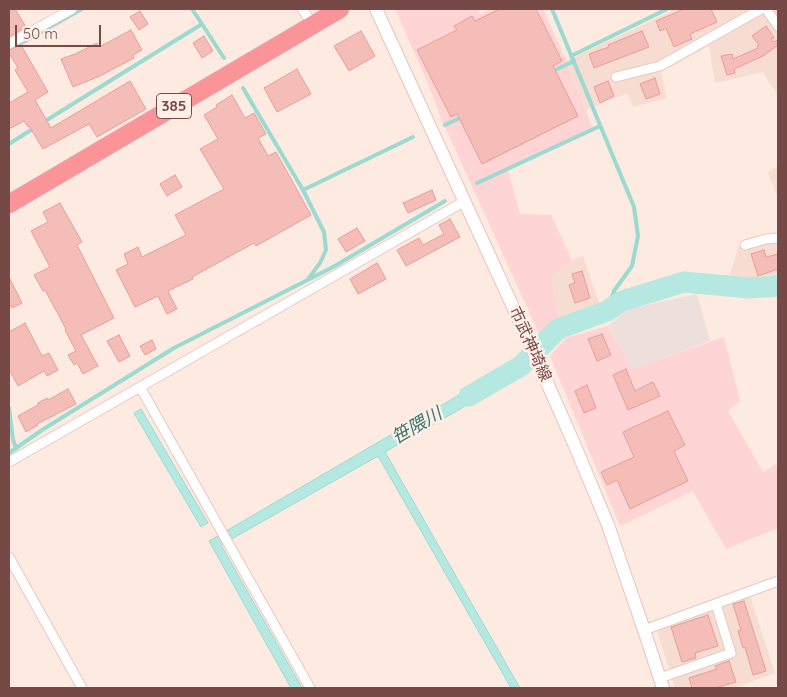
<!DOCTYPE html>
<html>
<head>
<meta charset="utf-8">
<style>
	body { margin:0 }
	#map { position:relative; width:787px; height:697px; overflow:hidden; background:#fdeae1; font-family:Quicksand,sans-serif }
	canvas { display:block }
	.frame { position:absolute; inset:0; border:10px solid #764947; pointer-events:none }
	.scale { position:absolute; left:15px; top:25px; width:86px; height:22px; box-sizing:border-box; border:2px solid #764947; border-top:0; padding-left:6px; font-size:15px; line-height:18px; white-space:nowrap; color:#764947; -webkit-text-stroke:4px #ffefe8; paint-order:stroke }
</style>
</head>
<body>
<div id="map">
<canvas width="787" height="697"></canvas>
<div class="frame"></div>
<div class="scale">50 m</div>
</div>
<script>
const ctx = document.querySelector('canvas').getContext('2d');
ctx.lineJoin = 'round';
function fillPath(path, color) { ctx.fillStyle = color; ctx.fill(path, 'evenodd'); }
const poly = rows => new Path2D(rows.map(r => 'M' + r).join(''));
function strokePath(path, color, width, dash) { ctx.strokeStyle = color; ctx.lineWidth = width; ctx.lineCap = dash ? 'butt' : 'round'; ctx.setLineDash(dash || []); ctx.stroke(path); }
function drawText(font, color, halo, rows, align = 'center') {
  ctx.font = font + ' Quicksand,"Noto Sans JP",sans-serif'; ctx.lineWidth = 5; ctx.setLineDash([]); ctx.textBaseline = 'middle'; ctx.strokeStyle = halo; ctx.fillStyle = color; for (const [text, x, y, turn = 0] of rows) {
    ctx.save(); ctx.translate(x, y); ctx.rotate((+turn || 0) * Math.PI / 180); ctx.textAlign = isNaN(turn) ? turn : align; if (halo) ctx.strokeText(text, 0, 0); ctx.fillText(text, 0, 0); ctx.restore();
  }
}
const residential = poly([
	[676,9,778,9,778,96,763,72,715,83,709,46,661,72,667,98,633,107,627,93,586,110,566,61],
	[778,166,778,199,768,172],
	[778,234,778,293,723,296,740,243],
	[583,256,601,309,560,323,551,279,572,260],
	[747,587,775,673,734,688,675,688,654,621]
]);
const commercial = poly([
	[395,9,477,9,480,14,490,9,543,9,566,61,594,131,508,170,520,214,551,215,572,260,551,279,560,323,540,336,441,118,427,81],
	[608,326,633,369,724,337,740,401,728,411,763,472,776,464,778,468,778,528,726,549,693,491,620,526,550,356,566,338]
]);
const industrial = poly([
	[697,294,710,341,633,369,608,326,628,309]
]);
const water = poly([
	[490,377,497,388,385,452,520,688,511,688,378,456,221,545,302,688,291,688,209,541,490,377],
	[141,409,208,523,201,527,134,413,141,409]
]);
const stream = poly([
	[552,9,634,207,638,236,632,266,614,291,607,311],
	[202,24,224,58],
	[9,50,82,9],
	[571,56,667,9],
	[551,72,574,61],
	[243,88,303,190,324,232,326,250,320,263,308,279],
	[42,123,202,24,192,9],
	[445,125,462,117],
	[9,144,34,128],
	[477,183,600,126],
	[303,190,413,137],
	[9,408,13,440,16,448],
	[9,453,42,430,174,348,333,267,445,201]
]);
const river = poly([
	[469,396,521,366,558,329,607,311,622,301,684,282,749,288,778,286]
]);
const building = poly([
	[15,9,26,27,9,37,9,13,15,9],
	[500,9,536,9,562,61,553,66,578,116,482,164,457,114,451,117,417,50,457,30,454,26,472,16,475,21,500,9],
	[684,9,711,9,717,22,690,34,692,39,674,47,666,28,660,31,656,21,684,9],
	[140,11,148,24,139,30,130,17,140,11],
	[766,26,774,38,771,39,773,42,778,40,778,45,763,56,734,69,735,73,727,75,721,56,732,54,733,59,758,48,757,46,759,45,752,36,766,26],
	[131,30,142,50,133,55,134,58,100,76,73,87,61,59,75,54,97,43,99,47,131,30],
	[361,31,375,56,349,71,334,46,361,31],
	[642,31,649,47,594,68,589,54,609,47,608,45,642,31],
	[204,36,213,51,202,58,193,43,204,36],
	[21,45,48,92,35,100,51,128,130,81,146,109,97,137,89,124,43,149,29,126,28,127,24,121,9,129,9,103,28,92,15,70,18,68,9,53,9,50,21,45],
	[297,69,311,94,277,112,264,88,297,69],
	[655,78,660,94,646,99,640,84,655,78],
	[608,81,614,96,600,103,594,87,608,81],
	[232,95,245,118,254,113,266,134,258,138,268,156,276,152,311,215,256,246,254,243,192,277,193,279,168,291,177,309,167,314,158,296,135,307,116,270,128,264,124,254,138,247,142,257,186,235,175,215,224,189,200,149,218,139,204,115,217,107,216,105,232,95],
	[175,175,182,187,167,196,160,184,175,175],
	[432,190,436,200,408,213,403,203,432,190],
	[60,203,82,242,77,245,114,318,81,335,98,366,83,374,77,363,74,365,68,355,76,351,65,330,66,329,45,290,43,291,34,275,50,267,31,231,48,222,43,212,60,203],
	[450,219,460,237,406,266,397,250,419,238,423,245,444,234,439,225,450,219],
	[357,228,365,241,346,252,338,239,357,228],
	[764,250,766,257,778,254,778,269,758,276,751,254,764,250],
	[377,263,386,279,358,294,350,279,377,263],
	[582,271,590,298,575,303,569,285,575,283,572,274,582,271],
	[9,277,22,303,12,308,9,303,9,277],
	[25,323,42,356,49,353,58,370,47,376,44,371,18,386,9,369,9,332,25,323],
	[602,334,611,355,597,361,588,339,602,334],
	[119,335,130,356,119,362,107,341,119,335],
	[152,340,156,349,145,355,140,346,152,340],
	[626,369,635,391,653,382,660,396,628,410,613,375,626,369],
	[587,385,596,408,584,413,575,391,587,385],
	[68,389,76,404,37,424,38,425,26,432,18,416,38,405,38,403,47,398,48,400,68,389],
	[668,411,685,445,674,451,688,481,630,509,617,480,607,485,601,472,634,457,623,432,668,411],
	[744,601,766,671,753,675,745,647,743,648,738,631,741,630,733,604,744,601],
	[708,615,718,646,695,653,696,658,682,662,671,627,708,615],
	[729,661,736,682,715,688,692,688,689,678,717,669,715,666,729,661]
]);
const street = poly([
	[302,9,313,24],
	[766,9,778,26],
	[9,44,72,9],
	[616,77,660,66,761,9],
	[745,245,766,239,778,238],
	[140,387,310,688],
	[9,462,465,201],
	[9,557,82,688],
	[644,630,778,581],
	[660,678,731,653,716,604]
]);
const secondary = poly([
	[376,9,531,346,575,446,608,525,644,630,663,688]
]);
const highway = poly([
	[9,204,340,9]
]);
const shields = [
	[174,106,35]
];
const shieldNames = [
	["385",174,106]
];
const streetNames = [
	["市武神埼線",530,344,66]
];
const waterNames = [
	["笹隈川",417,426,-30]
];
fillPath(residential, '#f7dcd2');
fillPath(commercial, '#fed4d4');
fillPath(industrial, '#ecdfdc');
fillPath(water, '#b5e8e0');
strokePath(water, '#9adad1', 1);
strokePath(stream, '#9adad1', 4);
strokePath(river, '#b5e8e0', 21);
fillPath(building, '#f4bdb7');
strokePath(building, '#e89d97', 1);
strokePath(street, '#e7c8c1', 11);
strokePath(secondary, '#e9c3bc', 14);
strokePath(highway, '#d6c8c8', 19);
strokePath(street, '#fff', 9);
strokePath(secondary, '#fff', 12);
strokePath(highway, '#fb9498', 18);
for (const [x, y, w] of shields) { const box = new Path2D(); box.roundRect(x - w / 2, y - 12.5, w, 25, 4); ctx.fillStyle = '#ffefe8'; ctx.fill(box); strokePath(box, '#764947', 1); }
drawText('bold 15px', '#764947', null, shieldNames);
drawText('16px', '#764947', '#ffefe8', streetNames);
drawText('italic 18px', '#37756d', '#ffefe8', waterNames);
</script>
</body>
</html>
